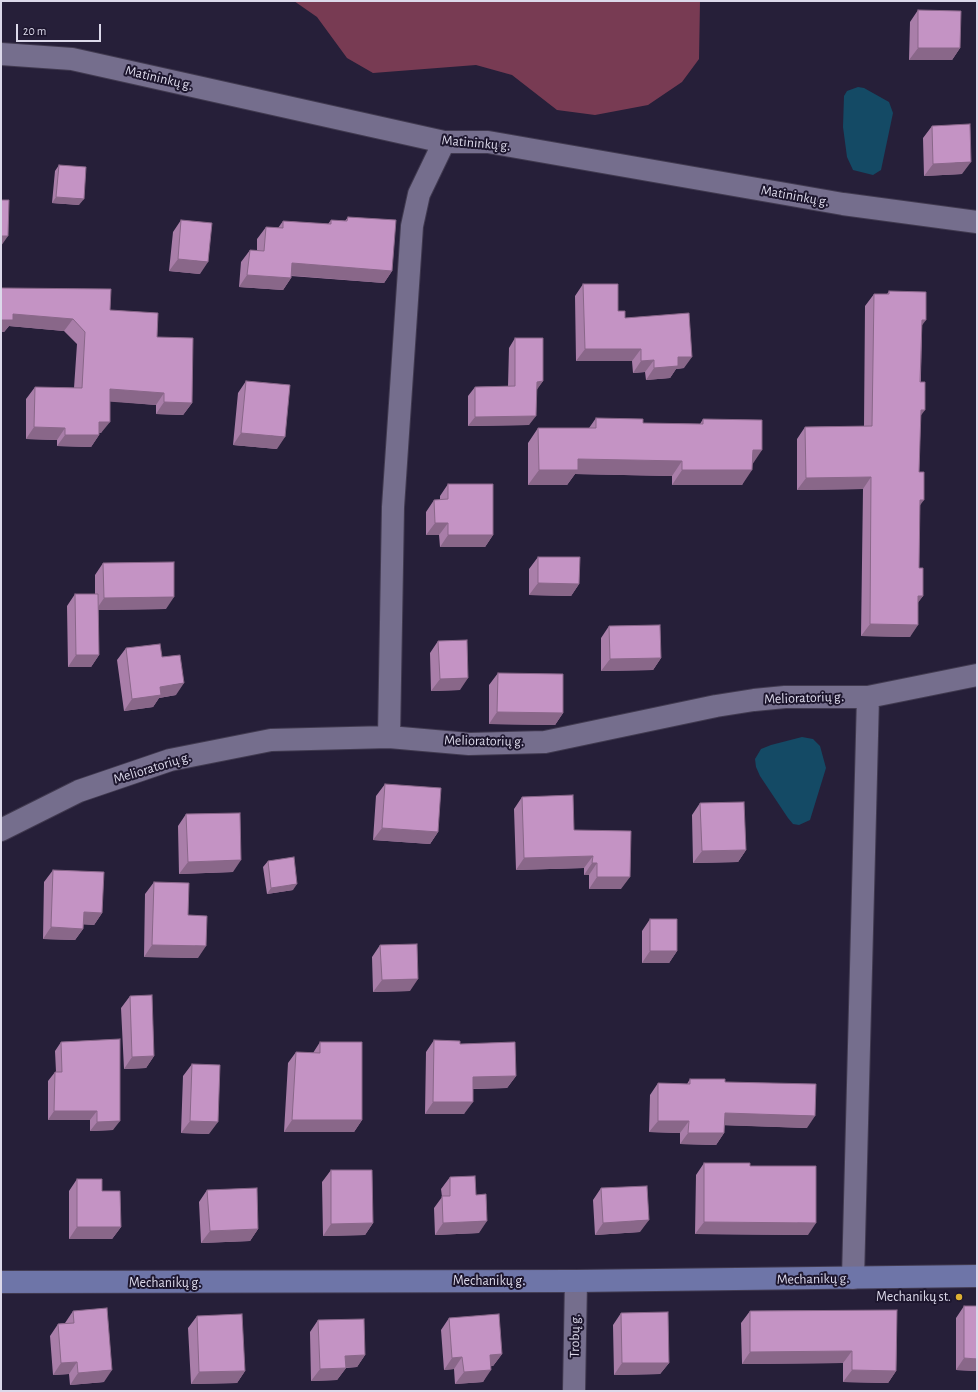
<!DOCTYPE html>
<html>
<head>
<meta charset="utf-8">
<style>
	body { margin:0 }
	#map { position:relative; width:978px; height:1392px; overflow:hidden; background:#261f39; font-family:"Alegreya Sans",sans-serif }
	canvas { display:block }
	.frame { position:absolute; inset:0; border:2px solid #dcd9ea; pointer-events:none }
	.scale { position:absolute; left:16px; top:24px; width:85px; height:18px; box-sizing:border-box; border:2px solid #dcd9ea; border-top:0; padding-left:5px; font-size:12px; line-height:14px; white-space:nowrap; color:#dcd9ea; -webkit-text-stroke:3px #1d162e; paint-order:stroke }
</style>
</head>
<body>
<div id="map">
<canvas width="978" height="1392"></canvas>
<div class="frame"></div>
<div class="scale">20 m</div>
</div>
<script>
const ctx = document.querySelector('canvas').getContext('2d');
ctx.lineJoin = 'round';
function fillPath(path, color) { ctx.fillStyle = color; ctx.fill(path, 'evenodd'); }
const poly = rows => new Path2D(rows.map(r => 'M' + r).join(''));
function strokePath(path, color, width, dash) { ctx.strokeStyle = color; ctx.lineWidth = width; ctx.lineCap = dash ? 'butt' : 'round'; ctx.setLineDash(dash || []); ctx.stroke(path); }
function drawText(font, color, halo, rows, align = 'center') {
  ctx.font = font + ' "Alegreya Sans",sans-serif'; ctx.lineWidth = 4; ctx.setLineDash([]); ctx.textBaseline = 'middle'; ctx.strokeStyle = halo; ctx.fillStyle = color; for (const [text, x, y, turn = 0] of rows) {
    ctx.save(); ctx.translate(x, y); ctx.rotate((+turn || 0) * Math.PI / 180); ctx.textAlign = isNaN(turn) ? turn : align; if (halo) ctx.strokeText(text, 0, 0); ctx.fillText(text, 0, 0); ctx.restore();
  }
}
const forest = poly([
	[294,1,700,1,699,59,682,82,648,105,595,115,557,110,512,75,476,65,373,73,347,58,317,17]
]);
const water = poly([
	[858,87,864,88,889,102,893,113,881,170,873,175,853,170,847,157,843,127,844,96,847,91],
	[802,737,813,739,820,746,826,768,810,820,799,825,793,824,788,818,760,776,756,767,755,759,761,749,771,745]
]);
const minor = poly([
	[1,54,72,59,444,142,488,142,843,204,977,222],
	[389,737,393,507,412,226,419,194,444,142],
	[1,830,79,791,170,760,271,740,389,737,469,744,545,742,716,706,754,700,785,697,868,697,977,675],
	[853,1278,868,697],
	[574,1391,576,1281]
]);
const secondary = poly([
	[1,1282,576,1281,977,1276]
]);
const wall = poly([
	[918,10,960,48,952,60,909,60,910,22],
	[932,126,962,174,924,176,923,138],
	[59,165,79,205,52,203,55,171],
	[348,217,392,271,384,283,291,276,291,278,283,290,239,287,241,262,250,250,257,251,257,239,266,227,278,228,283,221,328,224,331,220,345,221],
	[181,220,200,274,169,271,173,232],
	[583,284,618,311,625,318,684,368,676,369,670,378,646,380,645,372,633,373,632,361,576,361,575,296],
	[1,288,110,310,157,337,192,403,183,415,156,414,156,405,110,401,101,433,99,433,99,435,91,447,57,446,57,440,26,439,26,399,35,387,74,388,77,344,64,331,9,326,4,332],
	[889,291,922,326,919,472,919,568,923,596,918,602,910,637,861,636,863,489,797,490,797,439,805,427,864,426,865,306,874,294,887,294],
	[515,338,543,381,536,390,529,425,468,426,468,396,475,387,508,386,509,348],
	[246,381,277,449,233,445,238,393],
	[596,418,643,423,700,424,703,419,752,463,742,485,672,485,672,476,575,474,567,485,528,485,528,443,538,428,589,428],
	[448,484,493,535,485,547,440,547,439,535,426,535,426,512,434,500,440,500,440,496],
	[538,557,579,584,571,596,529,595,529,569],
	[103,563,166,609,98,610,99,655,91,667,68,667,67,606,75,594,95,594,95,575],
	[609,626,661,658,653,670,601,671,601,638],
	[438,641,460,690,431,691,430,653],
	[126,648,162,657,176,695,159,698,153,707,124,711,117,660],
	[498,673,563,713,555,725,489,724,489,685],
	[385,784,438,832,430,844,373,840,376,796],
	[522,797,574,830,621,889,589,889,589,875,584,875,584,868,516,870,514,809],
	[700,803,746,850,738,862,693,863,692,815],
	[186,814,233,872,179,874,178,826],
	[268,861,293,890,267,894,263,867],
	[53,870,102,913,94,925,83,924,83,929,75,940,43,939,44,882],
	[154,882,188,915,198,958,144,957,145,894],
	[650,919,677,951,669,963,642,963,642,931],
	[380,945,410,991,373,992,372,957],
	[130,996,154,1056,146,1068,124,1069,121,1008],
	[434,1040,460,1044,516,1076,507,1088,473,1089,464,1114,425,1114,426,1052],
	[61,1042,113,1130,90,1131,90,1120,48,1120,48,1081,55,1072,56,1072,55,1051],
	[320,1042,362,1120,354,1132,284,1132,288,1063,296,1052,313,1053],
	[192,1064,209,1134,181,1133,183,1076],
	[690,1079,725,1082,807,1128,724,1125,724,1133,716,1145,680,1144,680,1133,649,1132,650,1095,658,1083,687,1084],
	[704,1163,750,1166,808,1235,695,1234,696,1175],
	[331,1170,373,1223,365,1235,323,1236,322,1182],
	[450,1177,476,1195,479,1233,435,1235,434,1208,442,1197,441,1189],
	[77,1179,102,1191,121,1227,112,1239,69,1239,69,1191],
	[601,1188,640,1232,595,1235,593,1200],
	[207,1190,258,1229,250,1241,201,1243,199,1202],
	[964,1306,977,1371,956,1370,956,1318],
	[897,1310,896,1371,888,1383,843,1382,843,1363,742,1364,741,1323,750,1311],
	[73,1311,104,1382,70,1385,69,1374,53,1375,50,1336,58,1324,65,1323],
	[621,1313,669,1363,660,1374,614,1375,613,1325],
	[197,1316,245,1371,237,1383,191,1384,188,1328],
	[449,1318,502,1354,493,1366,491,1366,483,1382,455,1384,454,1369,444,1370,441,1330],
	[318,1320,365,1355,357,1367,346,1368,337,1380,311,1381,310,1332]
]);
const shadedWall = poly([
	[918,48,960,48,952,60,909,60],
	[971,162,962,174,924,176,933,164],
	[56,197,84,199,79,205,52,203],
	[1,236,8,236,1,246],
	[178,259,208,262,200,274,169,271],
	[292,263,392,271,384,283,284,275],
	[247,275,291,278,283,290,239,287],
	[13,314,73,319,64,331,9,326,4,332,1,332,1,320],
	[922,320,926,320,917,332],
	[585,349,641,349,632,361,576,361],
	[678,357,692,357,684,368,676,369,670,378,646,380,654,368],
	[654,360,645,372,633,373,641,361],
	[543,381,536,391,537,382],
	[110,389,164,393,156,405,101,401],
	[164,402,192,403,183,415,156,414],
	[921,410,925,410,916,422],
	[536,416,529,425,468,426,475,417],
	[99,422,110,422,101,433,91,433],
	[34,427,65,428,57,440,26,439],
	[241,433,285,437,277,449,233,445],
	[65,435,99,435,91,447,57,446],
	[753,450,762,450,752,465],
	[578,459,682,461,672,476,575,474,567,485,528,485,539,470],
	[682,470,752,470,742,485,672,485],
	[871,477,863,489,797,490,806,478],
	[920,500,924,500,915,512],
	[435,523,448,523,439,535,426,535],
	[448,535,493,535,485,547,440,547],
	[538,583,579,584,571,596,529,595],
	[918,596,923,596,914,608],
	[174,597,166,609,96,610,104,598],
	[870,624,918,625,910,637,861,636],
	[76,655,99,655,91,667,68,667],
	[661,658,653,670,601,671,610,659],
	[468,678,460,690,431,691,440,679],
	[184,683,176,695,159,698,153,707,124,711,132,699,160,687],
	[497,712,563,713,555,725,489,724],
	[382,828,438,832,430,844,373,840],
	[746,850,738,862,693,863,702,851],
	[593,856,584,868,516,870,524,858],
	[241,860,233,872,179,874,188,862],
	[592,863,597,863,589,875,584,875],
	[597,877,630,877,621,889,589,889],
	[297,884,293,890,267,894,271,888],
	[84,912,102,913,94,925,75,924],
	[51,927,83,929,75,940,43,939],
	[152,945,206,946,198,958,144,957],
	[650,951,677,951,669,963,642,963],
	[418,979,410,991,373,992,382,980],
	[154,1056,146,1068,124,1069,132,1057],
	[516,1076,507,1088,464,1089,473,1077],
	[433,1102,473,1102,464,1114,425,1114],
	[54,1111,97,1111,90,1120,48,1120],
	[725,1113,815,1116,807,1128,716,1125],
	[292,1120,362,1120,354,1132,284,1132],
	[120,1121,113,1130,90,1131,97,1122],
	[190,1121,218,1122,209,1134,181,1133],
	[658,1121,689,1121,680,1133,649,1132],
	[688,1133,724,1133,716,1145,680,1144],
	[649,1220,640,1232,595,1235,603,1223],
	[487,1221,479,1233,435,1235,443,1223],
	[704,1222,816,1223,808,1235,695,1234],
	[373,1223,365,1235,323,1236,331,1224],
	[77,1227,121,1227,112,1239,69,1239],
	[258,1229,250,1241,201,1243,210,1231],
	[852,1351,843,1363,742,1364,750,1352],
	[502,1354,493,1366,482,1367,490,1355],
	[365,1355,357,1367,337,1368,345,1356],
	[462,1357,454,1369,444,1370,452,1358],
	[964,1358,977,1359,977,1371,956,1370],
	[77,1362,69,1374,53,1375,61,1363],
	[622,1363,669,1363,660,1374,614,1375],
	[346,1368,337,1380,311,1381,320,1369],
	[112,1370,104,1382,70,1385,78,1373],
	[491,1370,483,1382,455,1384,464,1372],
	[852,1370,896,1371,888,1383,843,1382],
	[245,1371,237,1383,191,1384,199,1372]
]);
const building = poly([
	[918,10,961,11,960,48,918,48,918,10],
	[970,124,971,162,933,164,932,126,970,124],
	[59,165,86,167,84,199,56,197,59,165],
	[1,200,9,200,8,236,1,236,1,200],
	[348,217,396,220,392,271,292,263,291,278,247,275,250,250,264,251,266,227,283,228,283,221,331,224,331,220,347,221,348,217],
	[181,220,212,223,208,262,178,259,181,220],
	[583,284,618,284,618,311,625,311,625,318,689,313,692,357,678,357,678,366,654,368,654,360,641,361,641,349,585,349,583,284],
	[1,288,111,289,110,310,158,313,157,337,193,338,192,403,164,402,164,393,110,389,110,422,99,422,99,435,65,435,65,428,34,427,35,387,82,388,85,332,73,319,13,314,13,320,1,320,1,288],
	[889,291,926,292,926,320,922,320,920,382,925,382,925,410,921,410,919,472,924,472,924,500,920,500,919,568,923,568,923,596,918,596,918,625,870,624,871,477,806,478,805,427,872,426,874,294,889,294,889,291],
	[515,338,543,338,543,381,537,382,536,416,475,417,475,387,515,386,515,338],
	[246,381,290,385,285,437,241,433,246,381],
	[596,418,643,419,643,423,703,424,703,419,762,420,762,450,753,450,752,470,682,470,682,461,578,459,578,470,539,470,538,428,596,428,596,418],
	[448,484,493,484,493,535,448,535,448,523,435,523,434,500,448,499,448,484],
	[538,557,580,557,579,584,538,583,538,557],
	[174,562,174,597,104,598,103,563,174,562],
	[75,594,98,594,99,655,76,655,75,594],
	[660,625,661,658,610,659,609,626,660,625],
	[467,640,468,678,440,679,438,641,467,640],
	[160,644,162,657,180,655,184,683,160,687,161,695,132,699,126,648,160,644],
	[498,673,563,674,563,713,497,712,498,673],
	[385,784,441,788,438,832,382,828,385,784],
	[573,795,574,830,631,831,630,877,597,877,597,863,592,863,593,856,524,858,522,797,573,795],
	[744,802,746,850,702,851,700,803,744,802],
	[240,813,241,860,188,862,186,814,240,813],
	[294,857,297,884,271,888,268,861,294,857],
	[53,870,104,872,102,913,84,912,83,929,51,927,53,870],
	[154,882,189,883,188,915,207,916,206,946,152,945,154,882],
	[650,919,677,919,677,951,650,951,650,919],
	[417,944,418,979,382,980,380,945,417,944],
	[152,995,154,1056,132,1057,130,996,152,995],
	[120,1039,120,1121,97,1122,97,1111,54,1111,55,1072,62,1072,61,1042,120,1039],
	[434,1040,460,1041,460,1044,515,1042,516,1076,473,1077,473,1102,433,1102,434,1040],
	[320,1042,362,1042,362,1120,292,1120,296,1052,320,1053,320,1042],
	[192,1064,220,1065,218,1122,190,1121,192,1064],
	[690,1079,725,1079,725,1082,816,1084,815,1116,725,1113,724,1133,688,1133,689,1121,658,1121,658,1083,690,1084,690,1079],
	[704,1163,750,1163,750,1166,816,1166,816,1223,704,1222,704,1163],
	[331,1170,372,1170,373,1223,331,1224,331,1170],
	[475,1176,476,1195,486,1194,487,1221,443,1223,442,1196,450,1196,450,1177,475,1176],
	[77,1179,102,1179,102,1191,120,1191,121,1227,77,1227,77,1179],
	[647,1186,649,1220,603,1223,601,1188,647,1186],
	[257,1188,258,1229,210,1231,207,1190,257,1188],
	[964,1306,977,1306,977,1359,964,1358,964,1306],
	[107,1308,112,1370,78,1373,77,1362,61,1363,58,1324,74,1323,73,1311,107,1308],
	[897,1310,896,1371,852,1370,852,1351,750,1352,750,1311,897,1310],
	[668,1312,669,1363,622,1363,621,1313,668,1312],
	[242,1314,245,1371,199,1372,197,1316,242,1314],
	[499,1314,502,1354,490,1355,491,1370,464,1372,462,1357,452,1358,449,1318,499,1314],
	[364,1319,365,1355,345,1356,346,1368,320,1369,318,1320,364,1319]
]);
const markers = [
	[959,1297,4,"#deb133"]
];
const streetNames = [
	["Matininkų g.",159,78,13],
	["Matininkų g.",476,143,5],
	["Matininkų g.",795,196,10],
	["Melioratorių g.",804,698,-2],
	["Melioratorių g.",484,741,1],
	["Melioratorių g.",152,768,-17],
	["Mechanikų g.",813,1279,-1],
	["Mechanikų g.",489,1281],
	["Mechanikų g.",165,1283],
	["Trobų g.",575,1336,-89]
];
const poiNames = [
	["Mechanikų st.",951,1297]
];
fillPath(forest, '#783b53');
fillPath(water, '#144a65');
strokePath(minor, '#413a50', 24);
strokePath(secondary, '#413a50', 24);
strokePath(minor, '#756e8d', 22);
strokePath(secondary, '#6e75a8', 22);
fillPath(wall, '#a97ea9');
fillPath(shadedWall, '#896789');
fillPath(building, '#c493c4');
strokePath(building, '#896789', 1);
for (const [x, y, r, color] of markers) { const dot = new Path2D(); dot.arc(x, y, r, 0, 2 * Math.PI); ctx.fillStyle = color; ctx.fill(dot); strokePath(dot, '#1d162e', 1.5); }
drawText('14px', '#dcd9ea', '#1d162e', streetNames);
drawText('14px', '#dcd9ea', '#1d162e', poiNames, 'right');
</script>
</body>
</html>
